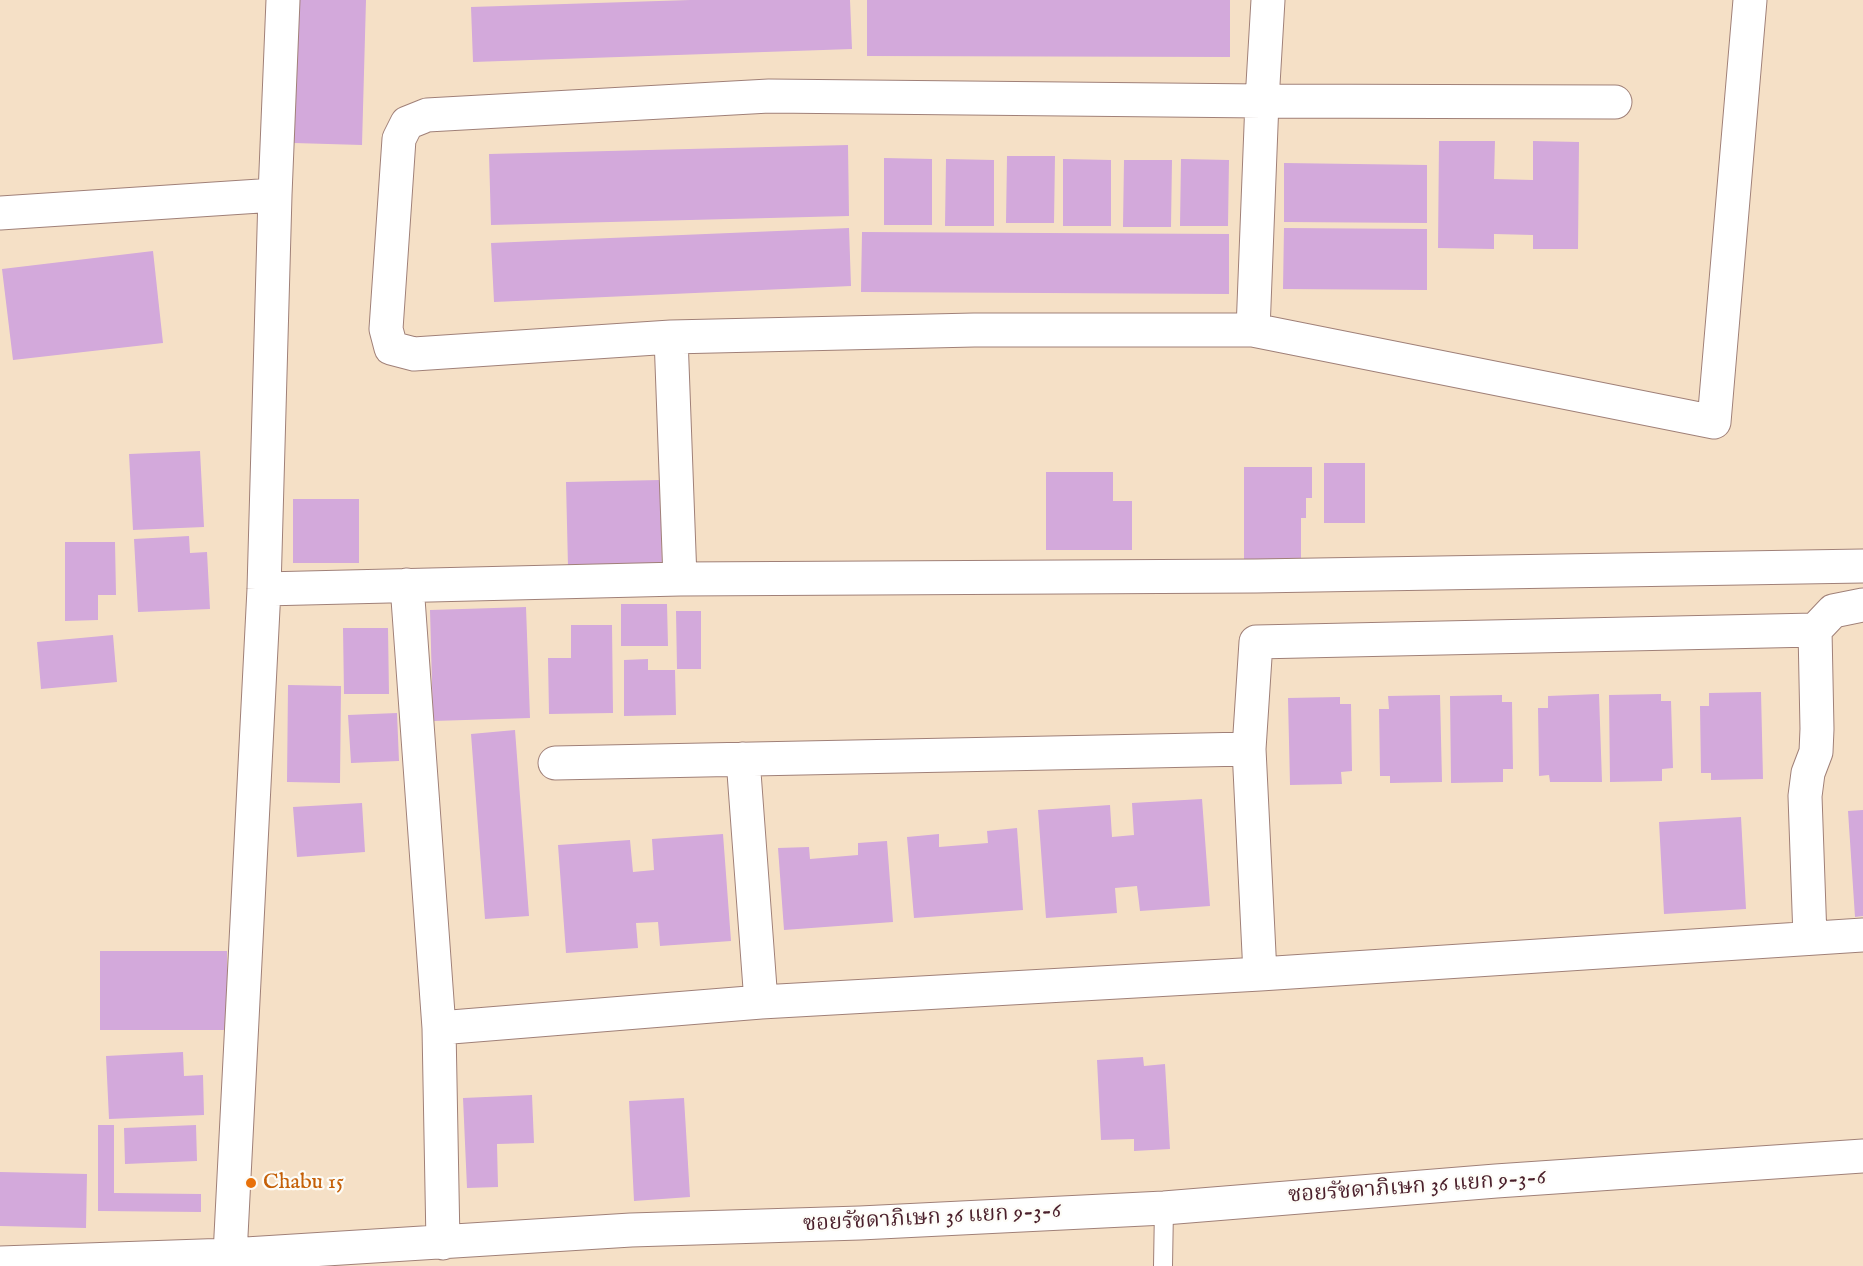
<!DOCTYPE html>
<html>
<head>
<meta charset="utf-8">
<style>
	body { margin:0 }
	canvas { display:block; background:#f5e0c6 }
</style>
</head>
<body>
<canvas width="1863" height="1266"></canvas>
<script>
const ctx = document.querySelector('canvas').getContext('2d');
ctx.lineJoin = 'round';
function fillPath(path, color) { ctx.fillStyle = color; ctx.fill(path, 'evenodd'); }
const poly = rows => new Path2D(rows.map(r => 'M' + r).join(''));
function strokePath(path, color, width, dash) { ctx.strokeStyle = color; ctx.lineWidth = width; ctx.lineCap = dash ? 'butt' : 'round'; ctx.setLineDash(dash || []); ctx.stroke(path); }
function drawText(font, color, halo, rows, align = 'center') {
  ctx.font = font + ' "IM FELL English","Noto Serif Thai",serif'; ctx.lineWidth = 4.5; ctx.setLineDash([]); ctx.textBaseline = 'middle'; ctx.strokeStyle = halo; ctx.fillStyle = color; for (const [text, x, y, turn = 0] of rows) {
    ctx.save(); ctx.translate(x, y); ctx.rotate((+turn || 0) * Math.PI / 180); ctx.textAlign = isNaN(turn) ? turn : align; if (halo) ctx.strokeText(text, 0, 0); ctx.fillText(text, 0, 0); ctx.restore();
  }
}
const building = poly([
	[299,0,366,0,362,145,294,143],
	[690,0,850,0,852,49,473,62,471,7],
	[867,0,1230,0,1230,57,867,56],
	[1439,141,1495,141,1494,179,1533,180,1533,141,1579,142,1578,249,1533,249,1533,235,1494,234,1494,249,1438,248],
	[848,145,849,216,491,225,489,154],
	[1007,156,1055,156,1054,223,1006,223],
	[884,158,932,159,932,225,884,225],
	[946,159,994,160,994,226,945,226],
	[1063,159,1111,160,1111,226,1063,226],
	[1181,159,1229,160,1228,226,1180,226],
	[1124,160,1172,160,1171,227,1123,227],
	[1284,163,1427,165,1427,223,1284,222],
	[849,228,851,286,494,302,491,243],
	[1284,228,1427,229,1427,290,1283,289],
	[862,232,1229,234,1229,294,861,292],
	[153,251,163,343,13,360,2,269],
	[200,451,204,527,133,530,129,454],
	[1324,463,1365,463,1365,523,1324,523],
	[1244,467,1312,467,1312,498,1306,498,1306,518,1301,518,1301,562,1244,562],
	[1046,472,1113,472,1113,501,1132,501,1132,550,1046,550],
	[660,480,662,565,568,567,566,482],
	[293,499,359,499,359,563,293,563],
	[189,536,190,553,207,552,210,609,138,612,134,539],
	[65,542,115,542,116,595,98,595,98,620,65,621],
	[621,604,667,604,668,646,621,646],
	[526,607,530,718,433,721,430,610],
	[676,611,701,611,701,669,677,669],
	[571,625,612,625,613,713,549,714,548,658,571,658],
	[343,628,388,628,389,694,344,694],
	[113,635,117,682,41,689,37,642],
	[648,659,648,670,675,670,676,715,624,716,624,660],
	[288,685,341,686,340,783,287,782],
	[1761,692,1763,779,1711,780,1711,773,1701,773,1700,706,1709,706,1709,693],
	[1599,694,1602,782,1550,782,1549,775,1539,776,1538,708,1548,708,1548,696],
	[1661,694,1661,701,1671,701,1673,768,1662,769,1662,781,1610,782,1609,695],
	[1440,695,1442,782,1390,783,1390,776,1380,776,1379,709,1389,709,1388,696],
	[1502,695,1502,702,1512,702,1513,769,1503,769,1503,782,1451,783,1450,696],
	[1340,697,1340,704,1351,704,1352,771,1341,772,1342,784,1290,785,1288,698],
	[397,713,399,761,351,763,348,715],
	[515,730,529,916,485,919,471,734],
	[1202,799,1210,906,1140,911,1137,886,1115,888,1117,913,1046,918,1038,810,1110,805,1112,837,1134,835,1132,803],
	[362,803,365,852,297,857,293,807],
	[1863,810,1863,916,1855,917,1848,811],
	[1741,817,1746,909,1664,914,1659,822],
	[1017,828,1023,910,914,918,907,837,939,834,939,847,988,843,987,831],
	[723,834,731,941,660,946,658,922,636,923,638,948,566,953,558,845,630,840,633,872,654,870,652,839],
	[887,841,893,922,784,930,778,848,809,847,810,859,858,855,858,843],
	[100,951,227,951,227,1030,100,1030],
	[183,1052,184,1076,203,1075,204,1115,109,1119,106,1056],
	[1143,1057,1144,1066,1165,1064,1170,1149,1134,1151,1134,1139,1101,1140,1097,1060],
	[532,1095,534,1143,497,1144,498,1187,467,1188,463,1098],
	[684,1098,690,1197,634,1201,629,1101],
	[98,1125,114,1125,114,1193,201,1194,201,1212,98,1211],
	[196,1125,197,1161,125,1164,124,1128],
	[0,1172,87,1174,86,1228,0,1226]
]);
const lane = poly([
	[1163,1266,1164,1208]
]);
const street = poly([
	[1615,102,1262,101,769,96,427,115,407,123,399,139,386,329,391,348,414,354,671,337,974,330,1253,330,1714,422,1750,0],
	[0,213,275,195],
	[1253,330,1262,101,1268,0],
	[671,337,680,579],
	[407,585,439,1028,443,1243],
	[264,589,680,579,1256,576,1863,566],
	[1249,749,1256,642,1815,630,1833,611,1863,605],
	[743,759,761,1002],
	[555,763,1249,749,1260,974],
	[1810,938,1805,796,1808,773,1816,752,1817,729,1815,630],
	[439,1028,761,1002,1260,974,1863,935],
	[230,1255,264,589,275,195,283,0],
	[0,1263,230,1255,631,1230,860,1223,1164,1208,1496,1181,1863,1156]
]);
const markers = [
	[251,1183,6,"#e8710a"]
];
const foodNames = [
	["Chabu 15",263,1183]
];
const streetNames = [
	["ซอยรัชดาภิเษก 36 แยก 9-3-6",1417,1188,-4],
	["ซอยรัชดาภิเษก 36 แยก 9-3-6",932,1219,-3]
];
fillPath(building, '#d3a9db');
strokePath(lane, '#a08078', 20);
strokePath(street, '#a08078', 35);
strokePath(lane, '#fff', 18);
strokePath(street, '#fff', 33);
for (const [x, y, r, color] of markers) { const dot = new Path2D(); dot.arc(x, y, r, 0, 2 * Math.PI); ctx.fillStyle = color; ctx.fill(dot); strokePath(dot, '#fdfcf7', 2); }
drawText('22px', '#c56008', '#fdfcf7', foodNames, 'left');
drawText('22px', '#4a1f2b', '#fdfcf7', streetNames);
</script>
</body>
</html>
